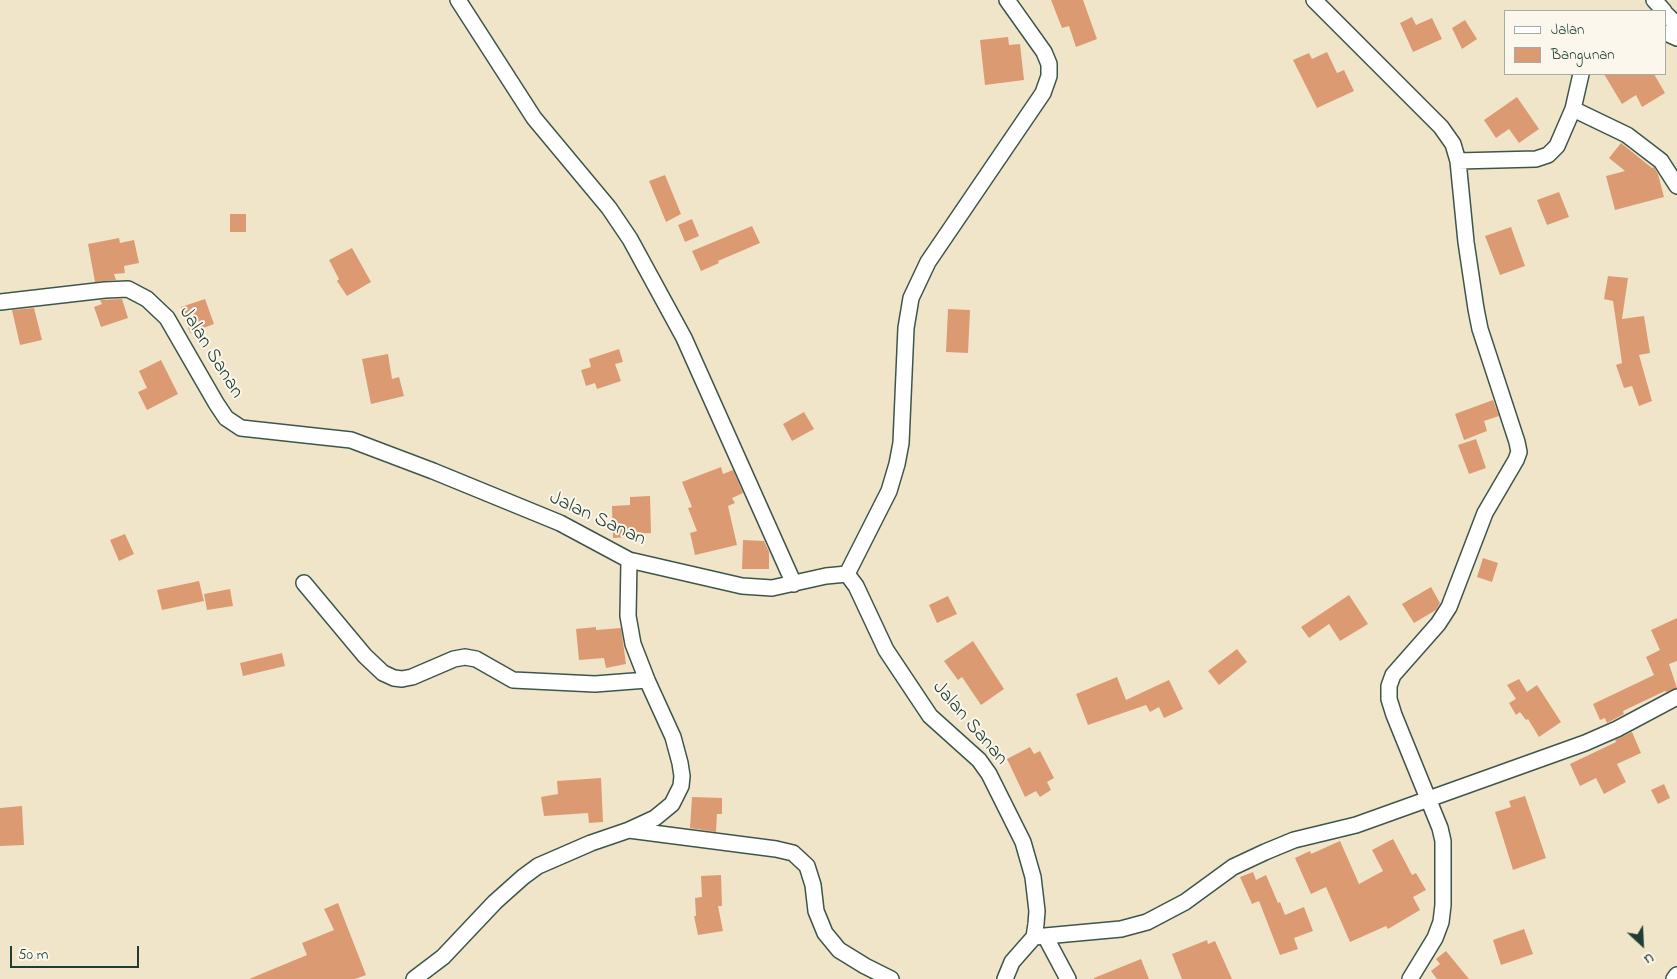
<!DOCTYPE html>
<html>
<head>
<meta charset="utf-8">
<style>
	body { margin:0 }
	#map { position:relative; width:1677px; height:979px; overflow:hidden; background:#f1e5c9; font-family:"Indie Flower",sans-serif }
	canvas { display:block }
	.legend { position:absolute; left:1504px; top:10px; width:162px; height:65px; box-sizing:border-box; background:#fbf7ec; border:1px solid #a3ada2; margin:0; padding:6px 9px; list-style:none; font-size:15px; color:#1f3d34 }
	.legend li { display:flex; align-items:center; gap:10px; height:25px }
	.legend b { width:25px; border:1px solid #a3ada2 }
	.north { position:absolute; left:1617px; top:919px; width:50px; height:50px; -webkit-text-stroke:4px #fbf7ec; paint-order:stroke; rotate:155deg; font-size:14px; font-weight:700; line-height:20px; text-align:center; color:#1f3d34 }
	.north::after { content:''; display:block; margin:auto; width:18px; height:22px; background:#1f3d34; clip-path:polygon(50% 0,100% 100%,50% 72%,0 100%) }
	.scale { position:absolute; left:10px; top:946px; width:129px; height:22px; box-sizing:border-box; border:2px solid #1f3d34; border-top:0; padding-left:6px; font-size:15px; line-height:18px; white-space:nowrap; color:#1f3d34; -webkit-text-stroke:4px #fbf7ec; paint-order:stroke }
</style>
</head>
<body>
<div id="map">
<canvas width="1677" height="979"></canvas>
<ul class="legend">
<li><b style="height:6px;background:#fff"></b>Jalan</li>
<li><b style="height:14px;background:#dc9a73"></b>Bangunan</li>
</ul>
<div class="north">U</div>
<div class="scale">50 m</div>
</div>
<script>
const ctx = document.querySelector('canvas').getContext('2d');
ctx.lineJoin = 'round';
function fillPath(path, color) { ctx.fillStyle = color; ctx.fill(path, 'evenodd'); }
const poly = rows => new Path2D(rows.map(r => 'M' + r).join(''));
function strokePath(path, color, width, dash) { ctx.strokeStyle = color; ctx.lineWidth = width; ctx.lineCap = dash ? 'butt' : 'round'; ctx.setLineDash(dash || []); ctx.stroke(path); }
function drawText(font, color, halo, rows, align = 'center') {
  ctx.font = font + ' "Indie Flower",sans-serif'; ctx.lineWidth = 4; ctx.setLineDash([]); ctx.textBaseline = 'middle'; ctx.strokeStyle = halo; ctx.fillStyle = color; for (const [text, x, y, turn = 0] of rows) {
    ctx.save(); ctx.translate(x, y); ctx.rotate((+turn || 0) * Math.PI / 180); ctx.textAlign = isNaN(turn) ? turn : align; if (halo) ctx.strokeText(text, 0, 0); ctx.fillText(text, 0, 0); ctx.restore();
  }
}
const building = poly([
	[1051,0,1083,0,1097,39,1076,47,1069,26,1062,28],
	[1412,17,1416,25,1432,18,1442,39,1413,52,1400,23],
	[1465,20,1477,39,1462,49,1452,28],
	[1008,37,1009,45,1020,44,1024,80,985,85,980,40],
	[1327,52,1337,73,1344,70,1354,91,1317,108,1293,60,1309,53,1312,59],
	[1604,74,1654,74,1665,93,1642,107,1636,95,1622,104],
	[1517,97,1539,129,1519,143,1509,129,1496,138,1484,120],
	[1621,143,1652,168,1654,167,1658,174,1664,197,1615,210,1606,176,1625,171,1609,158],
	[665,175,681,214,666,222,649,181],
	[1559,192,1569,217,1547,225,1537,200],
	[230,214,246,214,246,232,230,232],
	[692,219,699,236,685,242,678,225],
	[752,226,760,243,718,261,719,263,701,271,692,251],
	[1511,227,1525,266,1500,275,1485,236],
	[119,238,120,243,134,240,139,263,124,266,125,273,114,274,116,280,95,282,88,244],
	[352,248,371,282,347,296,337,281,339,279,329,260],
	[1608,276,1628,278,1622,319,1644,316,1650,353,1639,355,1652,401,1639,406,1632,386,1624,388,1616,365,1622,363,1613,301,1604,299],
	[122,299,128,318,101,327,94,307,102,304,100,300],
	[205,299,214,324,190,333,181,307],
	[34,308,42,340,20,345,12,310],
	[948,309,970,310,968,353,946,352],
	[619,349,623,362,615,364,621,381,597,389,595,383,586,386,581,370,591,367,589,359],
	[388,354,392,379,399,377,404,396,371,404,362,359],
	[161,360,178,394,147,410,138,392,147,388,139,371],
	[1493,400,1499,416,1484,421,1487,431,1464,440,1455,414],
	[804,412,814,429,792,441,783,424],
	[1476,439,1486,468,1469,474,1458,445],
	[721,467,723,474,733,470,743,493,732,498,735,503,728,506,737,545,695,555,690,533,697,531,688,508,692,507,682,482],
	[650,496,651,533,630,534,630,537,613,538,612,506,630,505,630,497],
	[125,534,134,554,119,561,110,540],
	[743,540,764,541,769,552,769,569,742,569],
	[1483,558,1498,563,1492,582,1477,577],
	[199,581,204,601,162,610,157,590],
	[1431,587,1440,603,1436,610,1414,623,1402,604],
	[230,589,233,606,207,610,204,594],
	[1349,595,1368,624,1340,641,1329,624,1309,638,1301,627],
	[948,596,957,614,937,623,929,605],
	[1677,618,1677,661,1669,664,1677,688,1666,692,1665,691,1623,711,1624,714,1607,723,1605,718,1600,720,1593,704,1654,675,1646,657,1660,650,1651,630],
	[596,627,596,630,621,628,626,664,606,668,604,658,579,660,576,629],
	[973,641,1004,689,981,705,962,677,958,680,944,661],
	[1237,649,1247,662,1219,685,1208,671],
	[282,653,285,666,243,676,240,663],
	[1117,677,1126,700,1169,680,1183,709,1164,718,1159,707,1150,712,1146,705,1088,725,1076,694],
	[1519,679,1527,692,1537,685,1561,722,1539,737,1528,719,1526,720,1520,712,1516,715,1509,703,1516,699,1507,685],
	[1632,732,1641,753,1617,764,1626,782,1604,794,1596,778,1580,786,1570,764,1616,742,1615,740],
	[1030,747,1034,754,1040,751,1054,778,1047,782,1051,790,1040,797,1036,791,1025,797,1007,759],
	[601,778,603,822,589,823,588,813,544,816,541,797,558,794,557,781],
	[1664,784,1670,798,1658,804,1651,790],
	[1525,796,1546,858,1513,870,1495,812,1511,807,1509,801],
	[692,797,722,798,722,814,717,814,716,832,690,828],
	[22,806,24,845,0,846,0,808],
	[1393,839,1412,875,1416,873,1426,890,1413,897,1420,910,1388,929,1386,926,1350,942,1326,887,1311,894,1295,858,1310,851,1311,854,1340,841,1359,884,1383,871,1372,850],
	[1253,872,1256,880,1266,875,1278,903,1280,902,1285,915,1304,907,1313,931,1294,938,1298,949,1280,955,1259,901,1252,904,1240,877],
	[721,875,722,906,718,906,723,931,698,935,694,916,696,916,695,898,702,897,701,876],
	[338,903,366,975,355,979,249,979,307,955,302,943,334,930,324,909],
	[1524,929,1533,954,1501,965,1493,940],
	[1207,940,1208,944,1215,941,1232,979,1182,979,1172,954],
	[1446,951,1469,979,1437,979,1431,971,1440,964,1436,959],
	[1141,959,1149,979,1094,979,1094,978]
]);
const street = poly([
	[458,0,534,118,609,208,630,239,684,338,794,584],
	[1314,0,1441,127,1453,144,1458,161,1466,242,1476,309,1480,329,1517,442,1519,452,1516,460,1485,513,1449,607,1438,624,1393,675,1389,686,1389,699,1394,715,1440,828,1443,841,1443,905,1441,922,1435,938,1410,979],
	[1654,0,1664,11],
	[1666,14,1677,25],
	[1666,33,1677,38],
	[1573,109,1627,135,1661,161,1677,186],
	[1458,161,1536,159,1548,155,1557,146,1573,109,1581,74],
	[0,302,105,290,128,289,147,299,167,318,216,403,226,418,241,428,351,440,433,471,560,523,629,560,742,586,772,588,826,576,847,574,856,586,886,650,930,716,979,760,989,774,1023,842,1033,877,1037,911,1036,924,1034,937,1012,962,1005,979],
	[847,574,889,491,897,464,901,443,906,328,911,298,928,262,1043,93,1049,76,1049,64,1044,52,1007,0],
	[304,583,365,656,383,673,394,678,402,679,412,677,454,659,465,657,476,659,513,680,595,684,647,680],
	[629,830,776,849,793,853,807,866,813,885,816,911,825,933,839,950,865,966,891,979],
	[1045,936,1068,979],
	[1034,937,1121,929,1147,922,1185,902,1233,867,1265,852,1294,840,1356,825,1585,743,1617,729,1677,697],
	[414,979,443,957,495,902,523,877,538,866,591,843,629,830,655,818,672,804,681,786,682,776,680,763,673,737,647,680,633,644,628,616,629,560],
	[1674,979,1677,975]
]);
const streetNames = [
	["Jalan Sanan",210,353,58],
	["Jalan Sanan",597,520,25],
	["Jalan Sanan",969,724,49]
];
fillPath(building, '#dc9a73');
strokePath(street, '#3e564a', 18);
strokePath(street, '#fff', 15);
drawText('20px', '#1f3d34', '#fbf7ec', streetNames);
</script>
</body>
</html>
